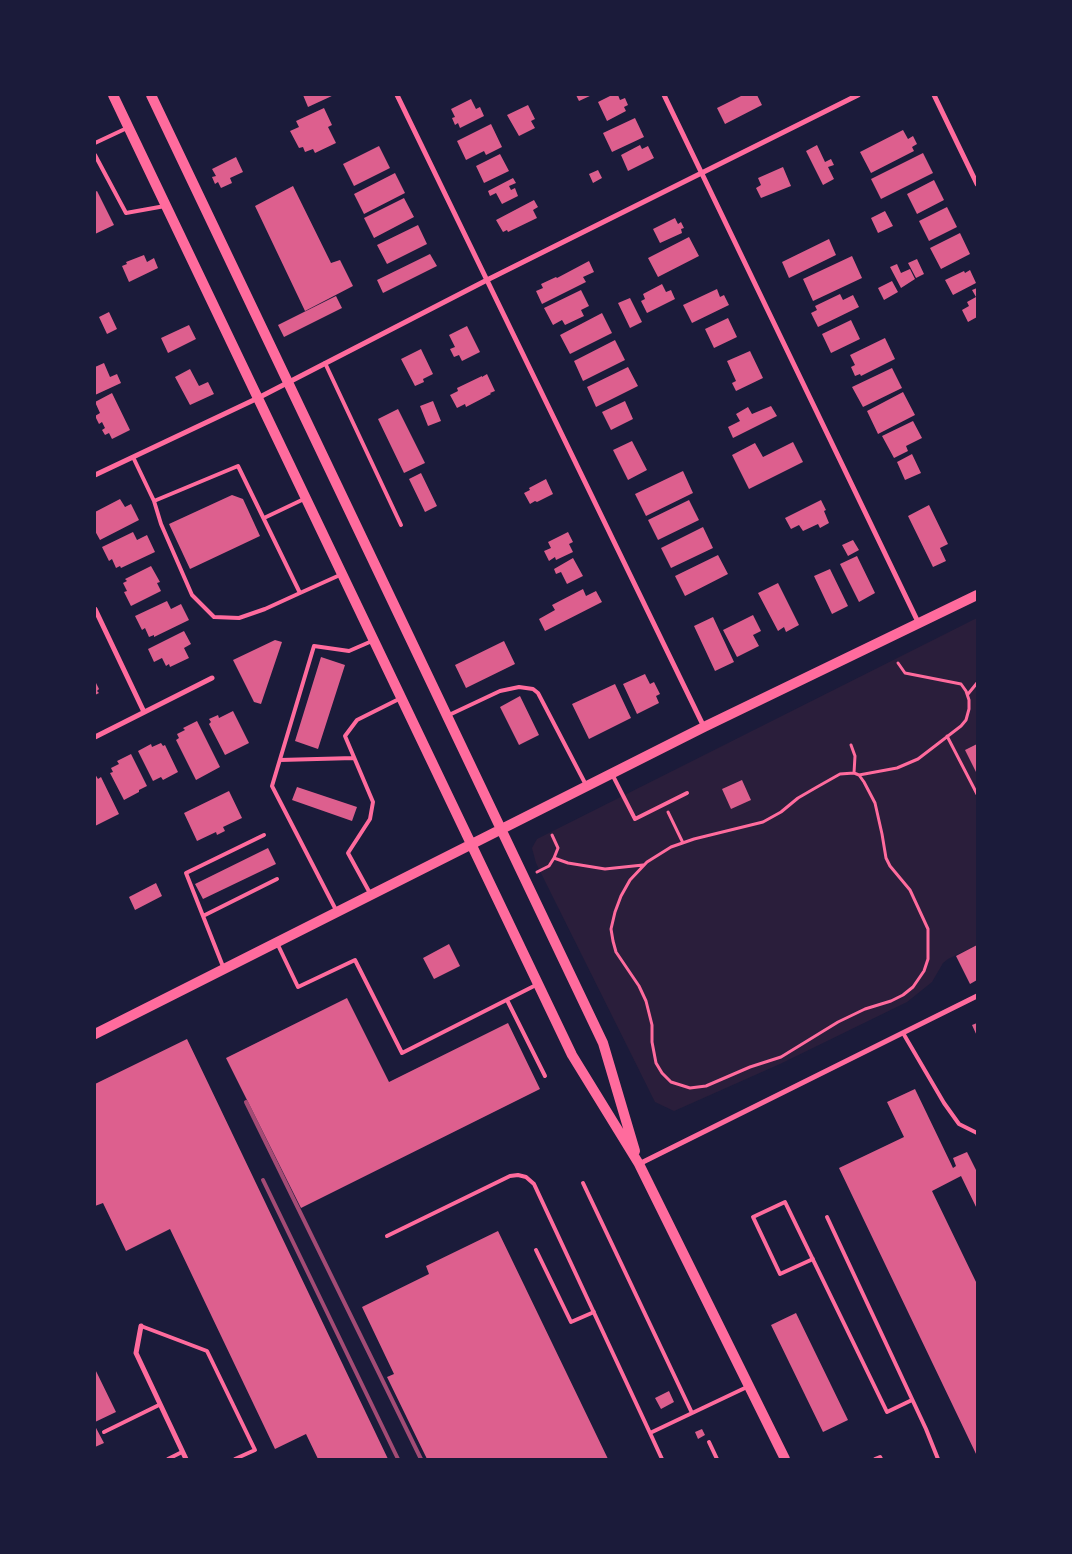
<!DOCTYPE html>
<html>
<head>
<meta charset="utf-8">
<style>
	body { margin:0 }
	#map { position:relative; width:1072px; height:1554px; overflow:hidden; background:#1b1b3a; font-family:Arial,sans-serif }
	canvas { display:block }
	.frame { position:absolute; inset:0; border:96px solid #1b1b3a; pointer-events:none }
</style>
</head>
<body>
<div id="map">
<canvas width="1072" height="1554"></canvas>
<div class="frame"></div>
</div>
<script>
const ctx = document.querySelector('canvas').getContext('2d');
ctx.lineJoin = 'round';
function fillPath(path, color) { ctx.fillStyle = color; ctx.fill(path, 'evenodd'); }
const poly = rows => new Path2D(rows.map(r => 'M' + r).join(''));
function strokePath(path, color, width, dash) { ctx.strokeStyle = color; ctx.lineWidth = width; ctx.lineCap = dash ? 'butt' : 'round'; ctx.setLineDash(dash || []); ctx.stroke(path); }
const green = poly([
	[977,618,977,945,948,959,943,963,932,982,907,1002,782,1063,674,1111,655,1102,536,863,532,848,537,839]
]);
const building = poly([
	[303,95,334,95,308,107],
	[576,95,592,95,579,101],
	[612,95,618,95,620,100,625,98,628,105,624,107,626,111,607,121,598,102],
	[743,95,757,95,762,105,725,124,717,108],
	[471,99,476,109,480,107,484,116,460,128,458,123,455,125,452,118,455,117,451,109],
	[528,105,535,119,531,121,535,128,519,136,507,115],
	[324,108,332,125,328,127,336,143,315,153,313,149,305,152,303,147,299,148,290,131,299,127,296,121],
	[635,118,644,137,612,152,603,133],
	[491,124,502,147,486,155,484,151,466,160,457,141],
	[903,130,908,139,913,136,917,144,912,147,914,151,871,173,860,152],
	[640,145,642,149,648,146,654,158,628,171,621,155],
	[817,145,825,162,831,159,834,165,828,167,834,179,823,185,806,151],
	[379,146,390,168,354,186,343,164],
	[923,153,933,173,881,199,871,179],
	[500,154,509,171,484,183,476,166],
	[236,157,243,172,230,178,232,183,221,188,218,182,215,184,212,177,216,176,212,169],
	[783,167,791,186,761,198,756,188,761,185,758,178],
	[598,170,602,178,593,183,589,174],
	[395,173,405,193,364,214,354,194],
	[513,178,516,183,509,186,511,190,515,188,518,196,502,204,496,193,490,196,488,191],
	[934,180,944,200,917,214,907,194],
	[293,186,331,263,340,260,353,286,305,311,255,206],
	[97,191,114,225,95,234,95,192],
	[404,198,414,217,374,238,364,218],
	[534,200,538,207,533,210,537,218,508,232,507,230,503,232,496,220],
	[947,207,957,227,929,241,919,221],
	[885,211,893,226,878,233,871,218],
	[675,218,678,224,681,222,684,228,681,229,682,233,660,243,653,229],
	[418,225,427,244,387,264,377,245],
	[960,233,970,254,941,269,930,248],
	[689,237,699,256,658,277,648,258],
	[829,239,836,255,789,278,782,262],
	[430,254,437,266,383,293,377,280],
	[144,255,147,262,154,258,158,268,129,282,122,266,127,264,126,262],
	[852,256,862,278,813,301,803,279],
	[917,259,924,274,916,278,908,263],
	[589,261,594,272,583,277,586,282,542,304,536,291,543,288,541,284,556,277,557,278],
	[897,264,901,273,910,269,915,279,901,288,890,267],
	[970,270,976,283,953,295,945,280,964,271,965,273],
	[892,281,898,292,884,300,878,288],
	[662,284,666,292,671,290,675,299,647,313,641,301,645,299,643,294],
	[977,288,977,317,968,322,962,310,969,306,967,302,976,297,972,290],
	[717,289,720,297,724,295,729,305,692,323,683,305],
	[581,290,589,306,581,310,584,316,565,325,562,320,553,325,544,308],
	[840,294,843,300,853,295,859,307,818,327,811,313,817,310,815,306],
	[336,296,342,308,284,337,278,325],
	[630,298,642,322,630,328,618,303],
	[109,312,117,329,107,334,99,317],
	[602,313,612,333,570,354,560,335],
	[728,318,737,337,714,348,705,329],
	[851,320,860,339,831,353,822,334],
	[189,325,196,339,168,353,161,338],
	[467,326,480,352,462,361,459,355,454,357,450,349,455,347,449,335],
	[885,338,895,359,861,376,860,374,855,376,851,367,855,365,850,355],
	[615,340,625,360,583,381,574,361],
	[421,349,433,374,423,379,424,382,415,386,401,359],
	[750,351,763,378,736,391,732,383,736,381,727,361],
	[104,363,110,377,117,374,121,383,95,395,95,367],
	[628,367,638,386,596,407,587,387],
	[892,368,902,388,863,407,852,387],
	[190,369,199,386,208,382,214,394,190,405,175,377],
	[487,374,495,391,490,393,491,394,466,407,465,404,457,408,450,395,458,391,457,388,482,376,482,377],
	[903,392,915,415,878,434,867,411],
	[112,393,130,430,112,439,109,433,105,435,102,430,105,428,102,422,99,424,95,416,100,413,95,402],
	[433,401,441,421,428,426,420,406],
	[625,401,633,419,611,430,602,412],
	[771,406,777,416,733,438,728,427,740,421,736,414,748,407,752,414],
	[398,409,425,463,404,473,378,419],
	[913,421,922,438,906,446,908,451,894,458,882,436],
	[632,441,647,470,628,480,613,450],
	[793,442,803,462,749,489,732,455,755,443,763,457],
	[912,454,921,473,905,480,897,462],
	[683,471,693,493,646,516,635,494],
	[421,473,437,506,425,512,409,479],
	[546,479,553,494,537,502,535,501,530,504,524,493,530,490,529,488],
	[232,495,243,499,260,536,190,569,169,524],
	[120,499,125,507,131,504,139,520,100,540,95,531,96,525,95,512],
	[689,500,699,520,658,540,648,520],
	[821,500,826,510,824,511,829,523,820,528,818,524,803,531,799,525,791,529,785,518],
	[929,505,948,544,940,548,946,561,933,567,908,516],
	[703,527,713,548,671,568,661,548],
	[133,532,137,540,147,535,155,552,121,568,120,566,116,568,112,559,109,561,102,547],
	[568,532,573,542,569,544,573,552,556,560,555,557,549,561,544,551,551,548,548,542],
	[853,540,859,550,848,556,842,545],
	[718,555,728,574,685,596,675,576],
	[857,556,875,593,859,602,840,564],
	[573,558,583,576,567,584,561,572,556,574,554,569],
	[151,566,160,582,157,583,161,591,131,606,124,592,127,591,123,583,127,581,125,579],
	[830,569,848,606,832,614,814,576],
	[778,583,799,625,786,632,784,627,778,631,758,593],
	[583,589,586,596,596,591,602,602,545,631,539,619,555,610,552,605],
	[167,601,171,609,181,604,189,620,154,637,154,635,149,637,145,628,142,630,135,616],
	[753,615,761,631,753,635,759,646,737,657,723,630],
	[713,617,734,662,715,671,694,626],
	[184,631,191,644,184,648,189,658,170,667,169,664,166,666,162,658,154,662,148,649],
	[275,640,282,642,261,704,254,702,233,660],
	[504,641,515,664,466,688,455,665],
	[321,657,345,665,318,749,295,741],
	[645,674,650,684,654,682,660,694,656,696,659,703,637,714,623,684],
	[95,681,99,689,97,691,99,693,95,695],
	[615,684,631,718,589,739,572,704],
	[520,696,539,735,519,745,500,707],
	[233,711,249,743,225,755,209,724,211,722,209,719,218,715,219,718],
	[197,721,220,767,196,780,176,740,179,738,177,734,185,730,183,728],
	[161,743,163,746,165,745,178,772,163,780,161,777,153,781,138,751,151,744,152,747],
	[977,744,977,774,965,750],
	[131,754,147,786,139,790,139,792,124,800,110,773,113,772,111,768,119,764,117,761],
	[95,774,98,779,101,777,119,814,95,826],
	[742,780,751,800,731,809,722,789],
	[297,787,357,807,352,821,292,800],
	[229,791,242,818,223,827,225,831,217,835,216,832,197,841,184,813],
	[268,848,276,864,203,899,195,884],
	[156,883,162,896,135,910,129,897],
	[449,944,460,966,434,979,423,958],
	[977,945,977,980,970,984,956,956],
	[347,998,389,1082,508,1023,540,1089,301,1208,226,1058],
	[977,1023,977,1036,972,1025],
	[187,1039,388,1459,318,1459,306,1434,275,1449,170,1229,126,1251,103,1203,95,1206,95,1084],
	[915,1089,953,1168,956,1166,953,1158,967,1152,977,1172,977,1209,961,1176,932,1191,977,1284,977,1456,839,1168,904,1137,887,1102],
	[498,1231,608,1459,427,1459,387,1377,394,1374,362,1307,429,1274,426,1266],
	[796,1313,848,1420,823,1432,771,1325],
	[95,1369,116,1412,95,1422],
	[669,1391,674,1402,661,1409,655,1398],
	[95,1426,104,1443,95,1447],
	[702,1429,705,1435,698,1439,695,1432]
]);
const path = poly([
	[968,694,977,683],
	[947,736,977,794],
	[851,745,855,756,854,773],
	[854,773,859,775,864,782,875,803,882,834,886,858,890,866,910,890,928,929,928,959,924,971,913,987,903,995,891,1001,865,1009,838,1022,781,1057,750,1067,706,1086,690,1088,671,1082,662,1073,656,1063,652,1042,652,1025,646,1001,639,986,616,952,613,941,611,929,615,912,621,896,630,880,647,862,671,847,694,839,763,822,781,812,798,798,817,787,840,774,854,773],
	[859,775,897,768,918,759,961,726,966,720,969,709,969,700,966,691,961,684,905,673,898,663],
	[668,812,683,843],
	[552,835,558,848,554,858,568,863,605,869,643,865],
	[537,872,549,866,554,858]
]);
const service = poly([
	[95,143,127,128],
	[95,155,126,213,165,206],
	[325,363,401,525],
	[133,457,154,501,238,466,300,593,340,575],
	[154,501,161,524,192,595,214,617,239,618,265,609,300,593],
	[264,518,304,499],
	[449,715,500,691,519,687,533,689,538,693,586,785],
	[280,760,354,758],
	[612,774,635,819,687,793],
	[371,895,348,853,370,819,373,802,345,736,357,720,399,699],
	[336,910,272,786,314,646,349,651,372,641],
	[203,916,277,879],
	[277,943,298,987,355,960,402,1053,536,985],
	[224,969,186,873,264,835],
	[507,1000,545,1076],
	[903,1033,944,1103,959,1124,977,1133],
	[583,1183,692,1413],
	[827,1217,926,1429,938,1459],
	[387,1236,510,1176,518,1175,526,1177,534,1184,650,1433,747,1387],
	[536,1250,571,1322,594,1312],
	[813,1259,780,1274,753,1217,785,1202,887,1412,912,1400],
	[141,1326,207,1351,255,1450,235,1459],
	[104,1432,159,1405],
	[650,1433,662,1459],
	[709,1442,717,1459],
	[168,1459,182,1452],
	[875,1459,880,1457,881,1459]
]);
const minor = poly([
	[397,95,704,727],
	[664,95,919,624],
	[934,95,977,184],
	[95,475,258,398,487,280,858,95],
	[95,609,144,712],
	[95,737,212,678],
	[639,1164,977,996],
	[141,1326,136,1353,186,1459]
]);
const secondary = poly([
	[113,95,572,1055,639,1164,785,1459],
	[151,95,603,1043,635,1151],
	[95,1034,704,727,977,595]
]);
const rail = poly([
	[246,1102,421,1459],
	[263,1180,398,1459]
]);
fillPath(green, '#2a1e3b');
fillPath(building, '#dd5f8e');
strokePath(path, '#ff6b9d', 3);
strokePath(service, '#ff6b9d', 4);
strokePath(minor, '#ff6b9d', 5);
strokePath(secondary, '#ff6b9d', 10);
strokePath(rail, '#a44b75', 4);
</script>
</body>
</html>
